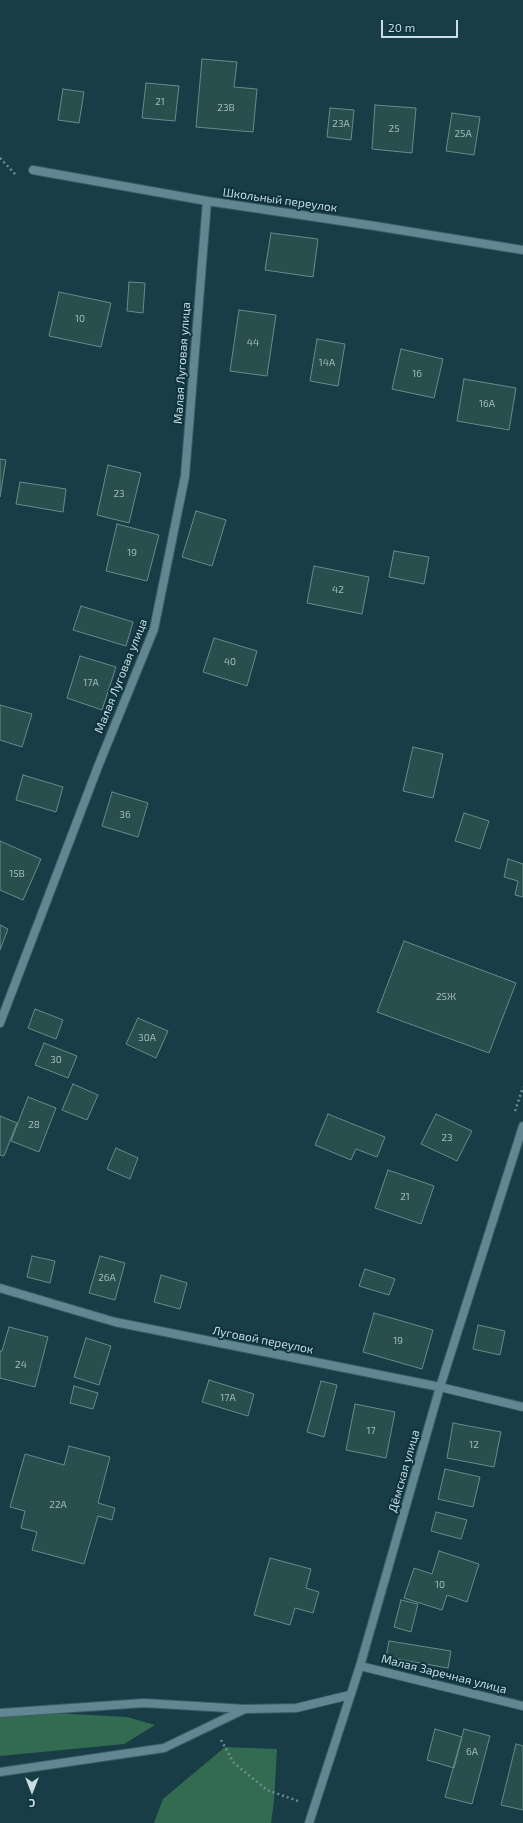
<!DOCTYPE html>
<html>
<head>
<meta charset="utf-8">
<style>
	body { margin:0 }
	#map { position:relative; width:523px; height:1823px; overflow:hidden; background:#193d47; font-family:"Exo 2",sans-serif }
	canvas { display:block }
	.north { position:absolute; left:12px; top:1771px; width:40px; height:40px; -webkit-text-stroke:3px #0d333d; paint-order:stroke; rotate:180deg; font-size:11px; font-weight:700; line-height:16px; text-align:center; color:#cadde3 }
	.north::after { content:''; display:block; margin:auto; width:14px; height:18px; background:#cadde3; clip-path:polygon(50% 0,100% 100%,50% 72%,0 100%) }
	.scale { position:absolute; left:381px; top:20px; width:77px; height:18px; box-sizing:border-box; border:2px solid #cadde3; border-top:0; padding-left:5px; font-size:12px; line-height:14px; white-space:nowrap; color:#cadde3; -webkit-text-stroke:3px #0d333d; paint-order:stroke }
</style>
</head>
<body>
<div id="map">
<canvas width="523" height="1823"></canvas>
<div class="north">С</div>
<div class="scale">20 m</div>
</div>
<script>
const ctx = document.querySelector('canvas').getContext('2d');
ctx.lineJoin = 'round';
function fillPath(path, color) { ctx.fillStyle = color; ctx.fill(path, 'evenodd'); }
const poly = rows => new Path2D(rows.map(r => 'M' + r).join(''));
function strokePath(path, color, width, dash) { ctx.strokeStyle = color; ctx.lineWidth = width; ctx.lineCap = dash ? 'butt' : 'round'; ctx.setLineDash(dash || []); ctx.stroke(path); }
function drawText(font, color, halo, rows, align = 'center') {
  ctx.font = font + ' "Exo 2",sans-serif'; ctx.lineWidth = 4; ctx.setLineDash([]); ctx.textBaseline = 'middle'; ctx.strokeStyle = halo; ctx.fillStyle = color; for (const [text, x, y, turn = 0] of rows) {
    ctx.save(); ctx.translate(x, y); ctx.rotate((+turn || 0) * Math.PI / 180); ctx.textAlign = isNaN(turn) ? turn : align; if (halo) ctx.strokeText(text, 0, 0); ctx.fillText(text, 0, 0); ctx.restore();
  }
}
const forest = poly([
	[0,1710,127,1717,155,1725,124,1744,0,1756],
	[225,1747,277,1749,274,1801,271,1823,154,1823,163,1799]
]);
const building = poly([
	[202,59,237,62,234,87,257,89,253,132,196,127,202,59],
	[146,83,179,86,175,121,142,118,146,83],
	[63,89,84,92,79,123,58,120,63,89],
	[375,105,416,108,412,153,372,149,375,105],
	[330,108,354,110,351,140,327,137,330,108],
	[452,113,480,117,474,155,446,151,452,113],
	[271,233,318,239,313,277,265,270,271,233],
	[129,282,145,283,143,313,127,311,129,282],
	[59,292,111,303,101,347,49,336,59,292],
	[239,310,276,315,267,376,230,371,239,310],
	[317,339,345,344,338,386,310,381,317,339],
	[401,349,443,359,434,398,392,389,401,349],
	[464,379,516,388,509,430,457,421,464,379],
	[0,459,6,460,0,497,0,459],
	[108,465,141,473,129,523,97,515,108,465],
	[20,482,66,489,63,512,16,504,20,482],
	[196,511,226,520,212,566,182,557,196,511],
	[117,524,159,535,147,581,106,571,117,524],
	[394,551,429,557,424,584,389,577,394,551],
	[314,566,369,577,362,614,307,603,314,566],
	[81,606,133,622,126,646,73,630,81,606],
	[214,638,257,651,247,686,203,672,214,638],
	[80,656,116,667,102,710,67,698,80,656],
	[0,705,32,714,22,747,0,740,0,705],
	[413,747,443,754,433,798,403,791,413,747],
	[23,775,63,787,56,812,16,800,23,775],
	[112,792,148,803,138,837,102,826,112,792],
	[464,813,489,821,480,849,455,841,464,813],
	[0,841,41,859,23,900,0,890,0,841],
	[508,859,523,864,523,897,515,895,518,881,504,877,508,859],
	[0,925,8,929,0,950,0,925],
	[404,941,516,983,489,1053,377,1012,404,941],
	[35,1009,63,1020,56,1039,28,1028,35,1009],
	[138,1018,168,1031,156,1058,126,1044,138,1018],
	[44,1043,77,1056,68,1078,35,1065,44,1043],
	[73,1084,98,1095,87,1120,62,1110,73,1084],
	[28,1097,56,1108,39,1152,11,1141,28,1097],
	[328,1114,385,1137,377,1157,356,1149,351,1160,315,1145,328,1114],
	[436,1114,472,1131,457,1161,421,1144,436,1114],
	[0,1116,17,1123,4,1156,0,1155,0,1116],
	[116,1148,138,1158,130,1179,107,1169,116,1148],
	[388,1170,434,1186,421,1224,375,1208,388,1170],
	[32,1256,55,1261,50,1283,27,1277,32,1256],
	[100,1256,125,1263,115,1300,89,1293,100,1256],
	[365,1269,395,1279,389,1295,359,1286,365,1269],
	[161,1275,187,1283,180,1309,154,1302,161,1275],
	[374,1313,433,1330,422,1369,363,1352,374,1313],
	[478,1325,505,1331,500,1355,473,1349,478,1325],
	[9,1327,48,1337,35,1387,0,1378,0,1351,2,1351,9,1327],
	[86,1338,111,1346,99,1385,74,1377,86,1338],
	[209,1380,254,1394,248,1416,202,1402,209,1380],
	[321,1381,337,1385,324,1437,307,1432,321,1381],
	[74,1386,98,1393,93,1409,70,1403,74,1386],
	[355,1404,395,1412,386,1458,346,1450,355,1404],
	[453,1423,501,1432,494,1467,447,1458,453,1423],
	[69,1446,110,1457,98,1503,115,1508,112,1520,98,1516,84,1564,32,1550,37,1532,21,1528,25,1511,10,1507,25,1454,64,1465,69,1446],
	[445,1469,480,1477,473,1507,438,1499,445,1469],
	[436,1512,467,1520,461,1539,431,1531,436,1512],
	[439,1551,479,1564,467,1602,447,1595,442,1610,404,1598,414,1568,432,1574,439,1551],
	[270,1558,311,1569,306,1588,319,1592,313,1613,295,1608,290,1625,254,1615,270,1558],
	[401,1600,418,1604,411,1632,394,1627,401,1600],
	[389,1641,451,1651,448,1668,386,1657,389,1641],
	[435,1729,462,1737,454,1768,427,1760,435,1729],
	[464,1729,490,1736,472,1804,445,1797,464,1729],
	[516,1744,523,1746,523,1810,501,1805,516,1744]
]);
const path = poly([
	[0,158,16,175],
	[515,1111,523,1087],
	[221,1740,234,1763,267,1790,298,1801]
]);
const service = poly([
	[0,1713,144,1703,245,1709]
]);
const minor = poly([
	[33,170,207,201,375,226,523,250],
	[0,1023,99,764,154,629,185,476,207,201],
	[0,1288,115,1322,440,1387,523,1407],
	[360,1666,523,1706]
]);
const tertiary = poly([
	[0,1772,164,1748,245,1709,296,1708,350,1695],
	[309,1823,360,1666,440,1387,523,1126]
]);
const numberNames = [
	["21",160,102],
	["23В",226,108],
	["23А",341,124],
	["25",394,129],
	["25А",463,134],
	["10",80,319],
	["44",253,343],
	["14А",327,363],
	["16",417,374],
	["16А",487,404],
	["23",119,494],
	["19",132,553],
	["42",338,590],
	["40",230,662],
	["17А",91,683],
	["36",125,815],
	["15В",17,874],
	["25Ж",446,997],
	["30А",147,1038],
	["30",56,1060],
	["28",34,1125],
	["23",447,1138],
	["21",405,1197],
	["26А",107,1278],
	["19",398,1341],
	["24",21,1365],
	["17А",228,1398],
	["17",371,1431],
	["12",474,1445],
	["22А",58,1505],
	["10",440,1585],
	["6А",472,1752]
];
const streetNames = [
	["Школьный переулок",280,200,8],
	["Малая Луговая улица",182,363,-86],
	["Малая Луговая улица",121,676,-68],
	["Луговой переулок",263,1340,11],
	["Дёмская улица",404,1471,-74],
	["Малая Заречная улица",444,1674,14]
];
fillPath(forest, '#336b50');
fillPath(building, '#284f4d');
strokePath(building, '#648d89', 1);
strokePath(service, '#3d5c64', 10);
strokePath(minor, '#3d5c64', 10);
strokePath(tertiary, '#3d5c64', 10);
strokePath(path, '#6f8b93', 2.5, [2, 3]);
strokePath(service, '#618792', 8);
strokePath(minor, '#618792', 8);
strokePath(tertiary, '#618792', 8);
drawText('10px', '#a2babe', null, numberNames);
drawText('12px', '#cadde3', '#0d333d', streetNames);
</script>
</body>
</html>
